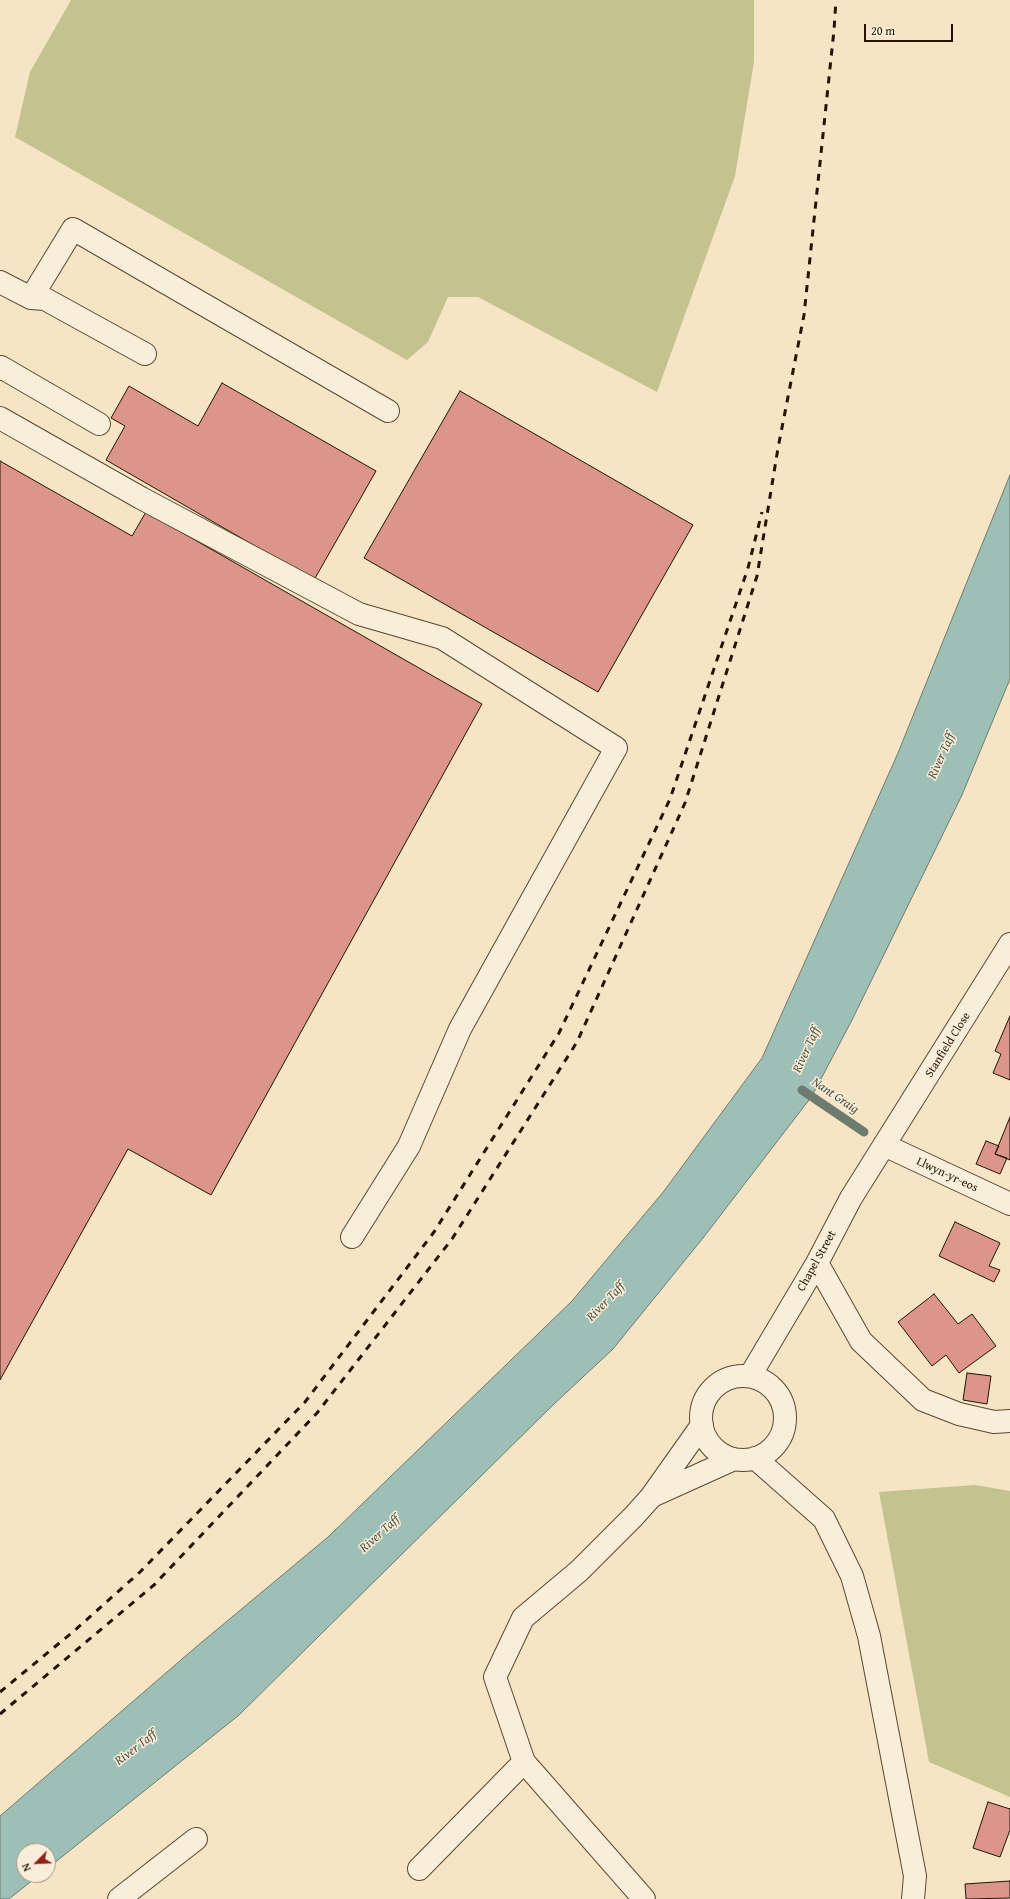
<!DOCTYPE html>
<html>
<head>
<meta charset="utf-8">
<style>
	body { margin:0 }
	#map { position:relative; width:1010px; height:1899px; overflow:hidden; background:#f6e5c5; font-family:"Gentium Book Plus",serif }
	canvas { display:block }
	.north { position:absolute; left:16px; top:1843px; width:40px; height:40px; box-sizing:border-box; background:#f9eed9; border:1px solid #a49783; border-radius:50%; rotate:246deg; font-size:11px; font-weight:700; line-height:16px; text-align:center; color:#251403 }
	.north::after { content:''; display:block; margin:auto; width:14px; height:18px; background:#8f2418; clip-path:polygon(50% 0,100% 100%,50% 72%,0 100%) }
	.scale { position:absolute; left:864px; top:24px; width:89px; height:18px; box-sizing:border-box; border:2px solid #251403; border-top:0; padding-left:5px; font-size:12px; line-height:14px; white-space:nowrap; color:#251403; -webkit-text-stroke:3px #f9eed9; paint-order:stroke }
</style>
</head>
<body>
<div id="map">
<canvas width="1010" height="1899"></canvas>
<div class="north">N</div>
<div class="scale">20 m</div>
</div>
<script>
const ctx = document.querySelector('canvas').getContext('2d');
ctx.lineJoin = 'round';
function fillPath(path, color) { ctx.fillStyle = color; ctx.fill(path, 'evenodd'); }
const poly = rows => new Path2D(rows.map(r => 'M' + r).join(''));
function strokePath(path, color, width, dash) { ctx.strokeStyle = color; ctx.lineWidth = width; ctx.lineCap = dash ? 'butt' : 'round'; ctx.setLineDash(dash || []); ctx.stroke(path); }
function drawText(font, color, halo, rows, align = 'center') {
  ctx.font = font + ' "Gentium Book Plus",serif'; ctx.lineWidth = 3; ctx.setLineDash([]); ctx.textBaseline = 'middle'; ctx.strokeStyle = halo; ctx.fillStyle = color; for (const [text, x, y, turn = 0] of rows) {
    ctx.save(); ctx.translate(x, y); ctx.rotate((+turn || 0) * Math.PI / 180); ctx.textAlign = isNaN(turn) ? turn : align; if (halo) ctx.strokeText(text, 0, 0); ctx.fillText(text, 0, 0); ctx.restore();
  }
}
const green = poly([
	[71,0,754,0,754,62,735,176,657,392,478,297,448,297,428,342,407,360,15,137,30,72],
	[975,1485,1010,1491,1010,1797,929,1762,879,1492]
]);
const water = poly([
	[1010,475,1010,679,962,795,852,1020,812,1096,703,1238,613,1349,553,1405,239,1715,48,1868,48,1851,24,1851,24,1875,39,1875,9,1899,0,1899,0,1816,196,1647,328,1537,572,1301,664,1191,762,1058,898,753,1010,475]
]);
const stream = poly([
	[802,1090,864,1132]
]);
const building = poly([
	[222,383,376,471,314,580,106,460,125,426,111,418,129,386,198,426,222,383],
	[460,391,693,525,598,692,364,558,460,391],
	[0,461,132,536,146,512,482,704,211,1195,128,1149,0,1380,0,461],
	[1010,1016,1010,1080,993,1073,1001,1054,995,1051,1010,1016],
	[1010,1117,1010,1160,995,1154,1010,1117],
	[986,1141,999,1146,995,1154,1007,1158,1000,1174,976,1164,986,1141],
	[955,1222,1000,1243,989,1266,1000,1270,994,1282,939,1256,955,1222],
	[934,1294,958,1324,972,1314,996,1346,959,1373,946,1355,932,1366,898,1322,934,1294],
	[967,1373,991,1376,987,1404,963,1400,967,1373],
	[988,1802,1010,1809,1010,1830,1000,1857,973,1848,988,1802],
	[1010,1881,1010,1898,966,1899,965,1884,1010,1881]
]);
const minor = poly([
	[0,282,31,298,45,299,145,354],
	[31,298,73,229,388,411],
	[0,369,1,367,99,424],
	[0,418,141,498,359,614,442,638,616,748,460,1029,409,1146,352,1237],
	[884,1145,1010,1204],
	[817,1263,861,1341,923,1400,959,1414,994,1422,1010,1421],
	[750,1376,817,1263,851,1198,1010,944],
	'701 1418a42 42 0 1 1 84 0a42 42 0 1 1-84 0Z',
	[755,1458,824,1519,852,1576,869,1636,915,1876,913,1899],
	[652,1496,734,1459],
	[419,1869,524,1762],
	[119,1899,196,1839],
	[644,1899,524,1762,495,1677,523,1618,579,1571,634,1516,651,1497,702,1425]
]);
const rail = poly([
	[0,1692,74,1631,140,1572,305,1402,434,1232,559,1033,670,799,748,568,762,512],
	[0,1714,154,1585,317,1413,452,1239,577,1042,685,803,757,576,778,448,804,315,834,30,836,0]
]);
const streetNames = [
	["Stanfield Close",948,1045,-58],
	["Llwyn-yr-eos",947,1175,25],
	["Chapel Street",817,1261,-61]
];
const waterNames = [
	["River Taff",942,756,-66],
	["River Taff",807,1050,-65],
	["Nant Graig",835,1096,34],
	["River Taff",606,1302,-46],
	["River Taff",380,1534,-42],
	["River Taff",136,1748,-38]
];
fillPath(green, '#c4c28f');
fillPath(water, '#9dbfb6');
strokePath(water, '#6d7b6e', 1);
strokePath(stream, '#6d7b6e', 9);
fillPath(building, '#dc958b');
strokePath(building, '#251403', 1);
strokePath(minor, '#594834', 24);
strokePath(minor, '#f9eed9', 22);
strokePath(rail, '#251403', 3, [7, 7]);
drawText('12px', '#251403', '#f9eed9', streetNames);
drawText('italic 13px', '#4f5042', '#f9eed9', waterNames);
</script>
</body>
</html>
